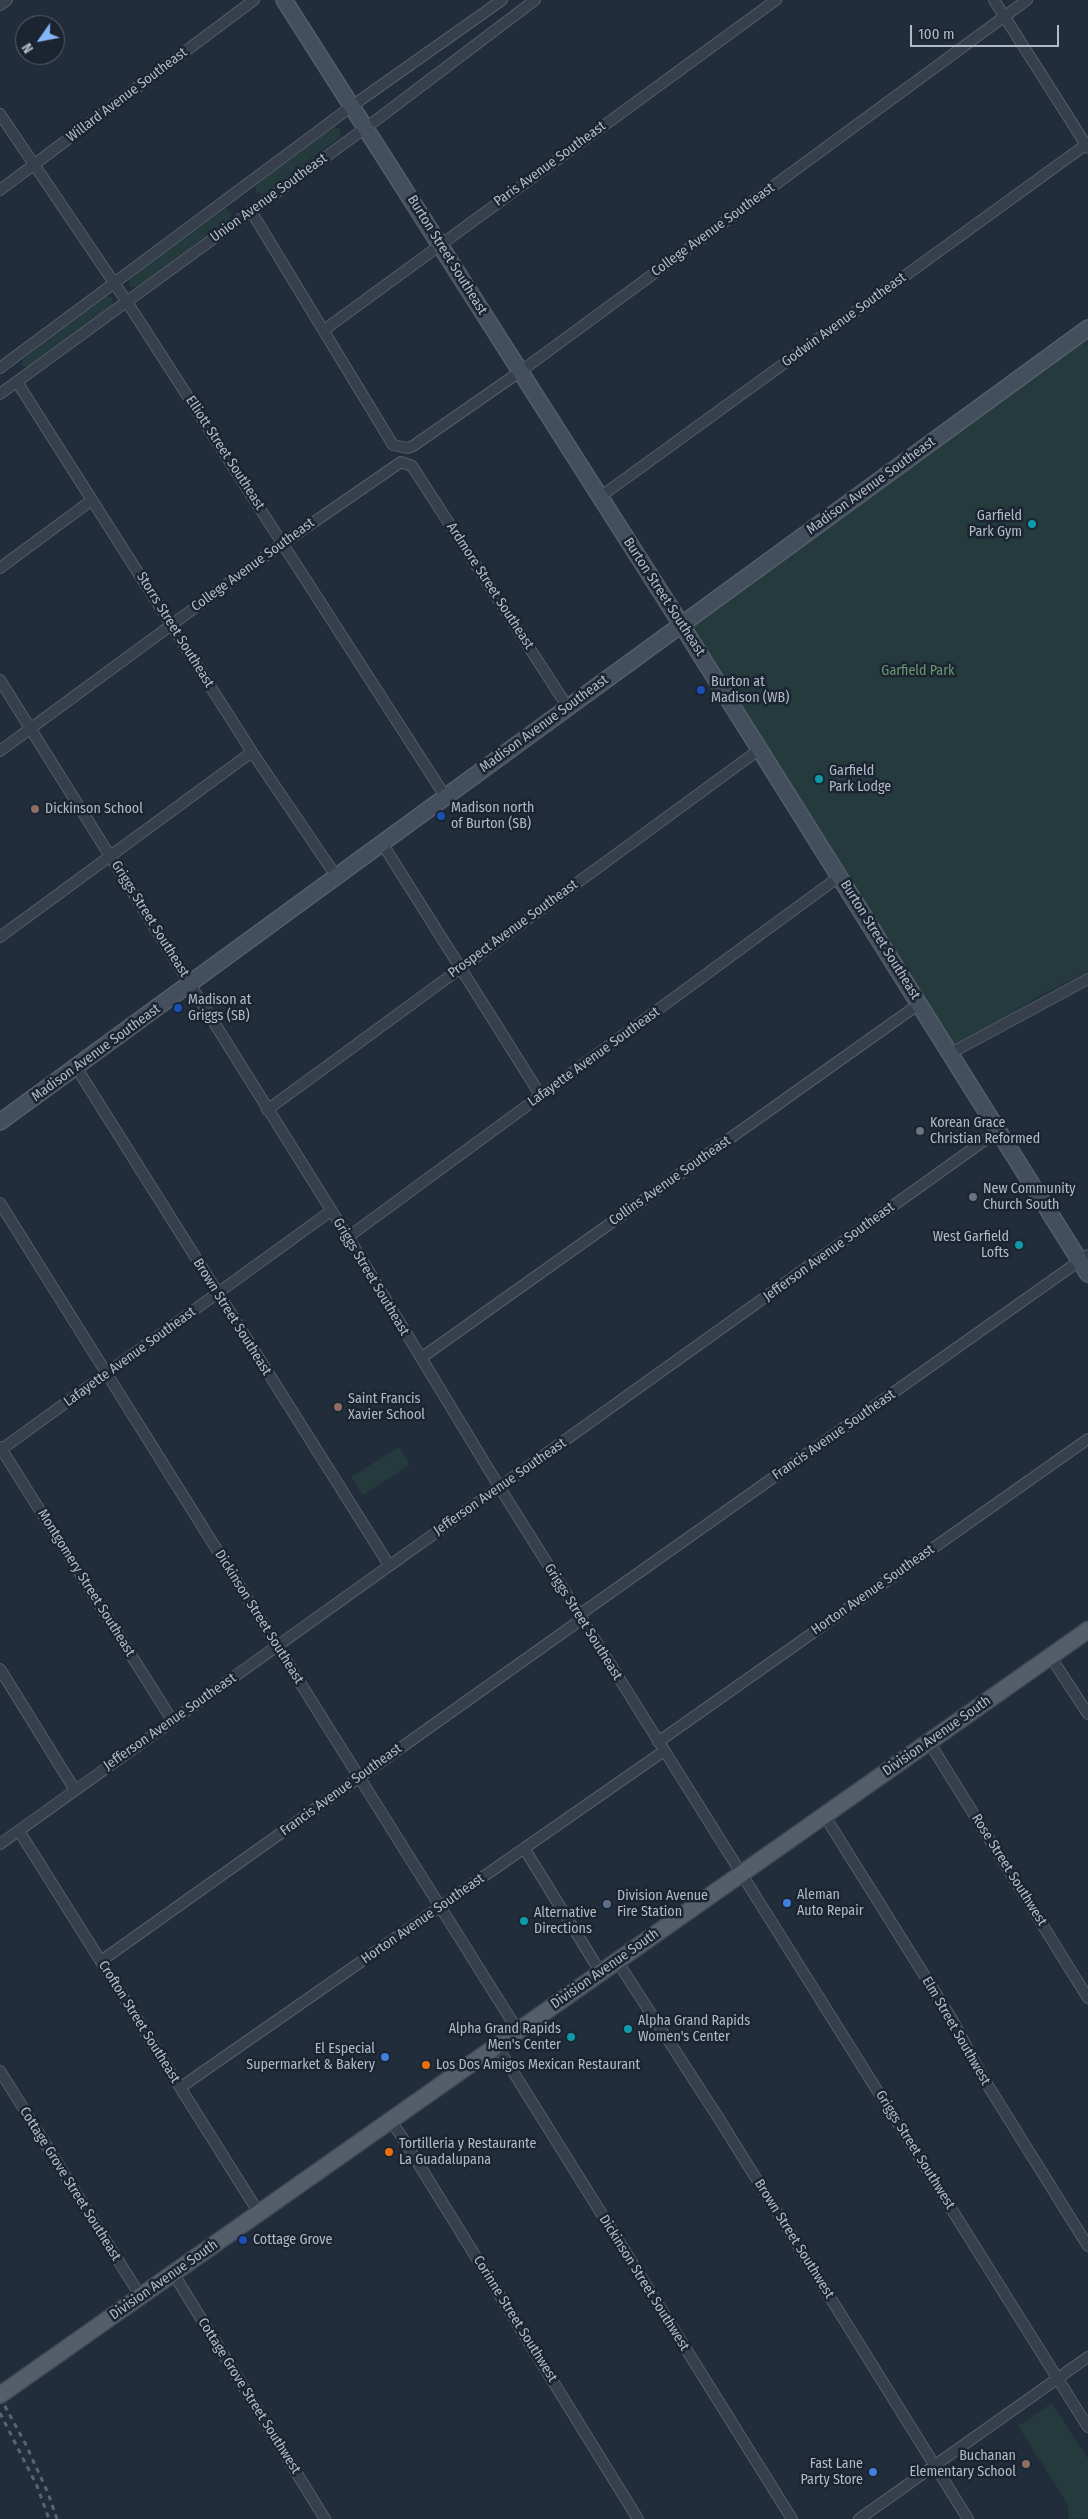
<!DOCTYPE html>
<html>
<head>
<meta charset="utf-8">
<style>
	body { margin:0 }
	#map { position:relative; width:1088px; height:2519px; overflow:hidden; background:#222d3b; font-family:"Fira Sans Condensed",sans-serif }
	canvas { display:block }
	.north { position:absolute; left:15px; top:15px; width:50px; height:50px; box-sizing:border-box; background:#1b2430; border:1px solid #57606c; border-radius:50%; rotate:237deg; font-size:14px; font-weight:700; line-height:20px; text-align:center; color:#b1bac7 }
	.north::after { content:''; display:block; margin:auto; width:18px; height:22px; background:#85b6f8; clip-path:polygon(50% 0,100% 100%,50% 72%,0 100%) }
	.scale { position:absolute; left:910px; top:25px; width:149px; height:22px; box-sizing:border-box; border:2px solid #b1bac7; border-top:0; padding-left:6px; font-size:15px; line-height:18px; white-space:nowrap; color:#b1bac7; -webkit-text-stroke:4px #1b2430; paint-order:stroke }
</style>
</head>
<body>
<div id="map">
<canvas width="1088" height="2519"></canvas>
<div class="north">N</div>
<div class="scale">100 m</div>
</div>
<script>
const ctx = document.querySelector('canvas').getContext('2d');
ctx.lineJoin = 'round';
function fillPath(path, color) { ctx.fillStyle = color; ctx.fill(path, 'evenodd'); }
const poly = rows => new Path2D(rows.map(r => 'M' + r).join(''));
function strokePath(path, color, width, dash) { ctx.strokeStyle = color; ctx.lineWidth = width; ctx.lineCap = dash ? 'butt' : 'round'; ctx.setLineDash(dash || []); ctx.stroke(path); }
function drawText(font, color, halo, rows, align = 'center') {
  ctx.font = font + ' "Fira Sans Condensed",sans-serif'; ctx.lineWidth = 5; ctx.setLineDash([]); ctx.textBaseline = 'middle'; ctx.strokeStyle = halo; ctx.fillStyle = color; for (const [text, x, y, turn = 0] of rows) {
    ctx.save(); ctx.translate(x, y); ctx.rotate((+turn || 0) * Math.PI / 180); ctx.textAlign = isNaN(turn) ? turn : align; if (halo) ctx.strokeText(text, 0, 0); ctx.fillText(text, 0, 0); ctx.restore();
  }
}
const green = poly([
	[334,127,341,129,340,137,263,194,255,192,256,185],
	[226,208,232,214,229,219,137,287,129,286,130,278],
	[106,296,113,298,112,306,29,368,21,366,23,359],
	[1088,338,1088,972,1037,997,955,1051,690,625],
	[399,1447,410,1465,363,1495,351,1477],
	[1052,2403,1088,2459,1088,2518,1069,2519,1067,2503,1018,2426]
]);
const street = poly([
	[994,0,1088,148],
	[0,5,7,0],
	[0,114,127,302,445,796],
	[0,190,254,0],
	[251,211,393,445,407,448,413,446,521,371,1027,0],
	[324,330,776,0],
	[0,368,352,106,502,0],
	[17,382,252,752,336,876],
	[0,394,375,121,535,0],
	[600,497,1088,143],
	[0,568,92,500],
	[0,680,348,1237,500,1488,1088,2427],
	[0,751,272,551,401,462,412,466,567,706],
	[382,843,541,1096],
	[0,937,252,752],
	[951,1053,1088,979],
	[76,1067,389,1565],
	[267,1110,760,749],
	[0,1203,518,2031],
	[348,1237,840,876],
	[421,1358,919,1004],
	[0,1447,172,1720],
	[2,1449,331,1211],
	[579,1615,1088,1255],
	[1050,1656,1088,1714],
	[0,1669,75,1790],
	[658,1742,1088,1439],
	[929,1742,1088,1998],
	[824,1815,953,2021,982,2076,1088,2246],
	[19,1831,259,2213],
	[0,1844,999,1130],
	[524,1848,601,1973],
	[101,1961,582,1619],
	[617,1961,716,2114,968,2519],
	[497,2046,792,2519],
	[0,2071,141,2297],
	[181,2087,664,1751],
	[390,2120,400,2134,638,2519],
	[173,2273,325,2519],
	[859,2519,1088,2357]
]);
const secondary = poly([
	[284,0,681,624,1088,1274],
	[0,1122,1088,328]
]);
const primary = poly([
	[0,2395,1088,1630]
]);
const rail = poly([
	[0,2397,25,2443,48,2493,57,2519],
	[0,2413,37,2486,49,2519]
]);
const markers = [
	[1032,524,5,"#0f9aa8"],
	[701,690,5,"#1a4fb4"],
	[819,779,5,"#0f9aa8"],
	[35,809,5,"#8d6e63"],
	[441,816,5,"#1a4fb4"],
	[178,1008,5,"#1a4fb4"],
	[920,1131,5,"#6b7280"],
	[973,1197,5,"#6b7280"],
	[1019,1245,5,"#0f9aa8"],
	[338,1407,5,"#8d6e63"],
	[787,1903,5,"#3f7fe0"],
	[607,1904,5,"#5c6f8a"],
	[524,1921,5,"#0f9aa8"],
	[628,2029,5,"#0f9aa8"],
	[571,2037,5,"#0f9aa8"],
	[385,2057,5,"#3f7fe0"],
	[426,2065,5,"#e8710a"],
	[389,2152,5,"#e8710a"],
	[243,2240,5,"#1a4fb4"],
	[1026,2464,5,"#8d6e63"],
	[873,2472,5,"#3f7fe0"]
];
const streetNames = [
	["Willard Avenue Southeast",127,95,-37],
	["Paris Avenue Southeast",550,164,-36],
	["Union Avenue Southeast",269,198,-36],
	["College Avenue Southeast",713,230,-36],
	["Burton Street Southeast",447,255,58],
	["Godwin Avenue Southeast",844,320,-36],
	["Elliott Street Southeast",225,453,57],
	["Madison Avenue Southeast",871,486,-36],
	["College Avenue Southeast",253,565,-36],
	["Ardmore Street Southeast",490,586,57],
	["Burton Street Southeast",664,597,57],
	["Storrs Street Southeast",175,630,58],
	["Madison Avenue Southeast",544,724,-36],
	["Griggs Street Southeast",150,919,58],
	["Prospect Avenue Southeast",513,929,-36],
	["Burton Street Southeast",880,940,58],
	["Madison Avenue Southeast",96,1053,-36],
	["Lafayette Avenue Southeast",594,1057,-36],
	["Collins Avenue Southeast",670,1181,-35],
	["Jefferson Avenue Southeast",829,1252,-36],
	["Griggs Street Southeast",371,1277,59],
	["Brown Street Southeast",232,1317,58],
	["Lafayette Avenue Southeast",130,1357,-36],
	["Francis Avenue Southeast",834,1435,-35],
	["Jefferson Avenue Southeast",500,1487,-35],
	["Montgomery Street Southeast",86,1583,58],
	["Horton Avenue Southeast",873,1590,-35],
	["Dickinson Street Southeast",259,1617,58],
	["Griggs Street Southeast",583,1622,58],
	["Jefferson Avenue Southeast",170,1722,-35],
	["Division Avenue South",937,1736,-35],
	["Francis Avenue Southeast",341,1790,-36],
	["Rose Street Southwest",1009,1870,58],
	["Horton Avenue Southeast",423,1919,-35],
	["Division Avenue South",605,1969,-35],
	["Crofton Street Southeast",139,2022,58],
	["Elm Street Southwest",956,2031,60],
	["Griggs Street Southwest",915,2150,58],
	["Cottage Grove Street Southeast",70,2184,58],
	["Brown Street Southwest",794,2239,58],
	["Division Avenue South",164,2280,-35],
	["Dickinson Street Southwest",644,2283,58],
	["Corinne Street Southwest",515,2319,58],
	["Cottage Grove Street Southwest",249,2396,58]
];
const poiNames = [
	["Garfield",1022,516,"right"],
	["Park Gym",1022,532,"right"],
	["Burton at",711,682],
	["Madison (WB)",711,698],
	["Garfield",829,771],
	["Park Lodge",829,787],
	["Madison north",451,808],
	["of Burton (SB)",451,824],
	["Dickinson School",45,809],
	["Madison at",188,1000],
	["Griggs (SB)",188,1016],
	["Korean Grace",930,1123],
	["Christian Reformed",930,1139],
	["New Community",983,1189],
	["Church South",983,1205],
	["West Garfield",1009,1237,"right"],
	["Lofts",1009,1253,"right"],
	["Saint Francis",348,1399],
	["Xavier School",348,1415],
	["Aleman",797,1895],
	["Auto Repair",797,1911],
	["Division Avenue",617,1896],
	["Fire Station",617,1912],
	["Alternative",534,1913],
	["Directions",534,1929],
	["Alpha Grand Rapids",638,2021],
	["Women's Center",638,2037],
	["Alpha Grand Rapids",561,2029,"right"],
	["Men's Center",561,2045,"right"],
	["El Especial",375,2049,"right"],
	["Supermarket & Bakery",375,2065,"right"],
	["Los Dos Amigos Mexican Restaurant",436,2065],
	["Tortilleria y Restaurante",399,2144],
	["La Guadalupana",399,2160],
	["Cottage Grove",253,2240],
	["Buchanan",1016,2456,"right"],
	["Elementary School",1016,2472,"right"],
	["Fast Lane",863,2464,"right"],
	["Party Store",863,2480,"right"]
];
const parkNames = [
	["Garfield Park",918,671]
];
fillPath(green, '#243a3c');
strokePath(street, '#545d69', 12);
strokePath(secondary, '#545d69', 18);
strokePath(primary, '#3f4854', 19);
strokePath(street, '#363f4b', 10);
strokePath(secondary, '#444f5e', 15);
strokePath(primary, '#545e6b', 16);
strokePath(rail, '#586472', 3, [5, 5]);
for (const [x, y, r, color] of markers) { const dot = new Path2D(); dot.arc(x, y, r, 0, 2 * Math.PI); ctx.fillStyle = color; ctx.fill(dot); strokePath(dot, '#1b2430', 2); }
drawText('14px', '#b1bac7', '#1b2430', streetNames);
drawText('14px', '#b1bac7', '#1b2430', poiNames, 'left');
drawText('14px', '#689871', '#1b2430', parkNames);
</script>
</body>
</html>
